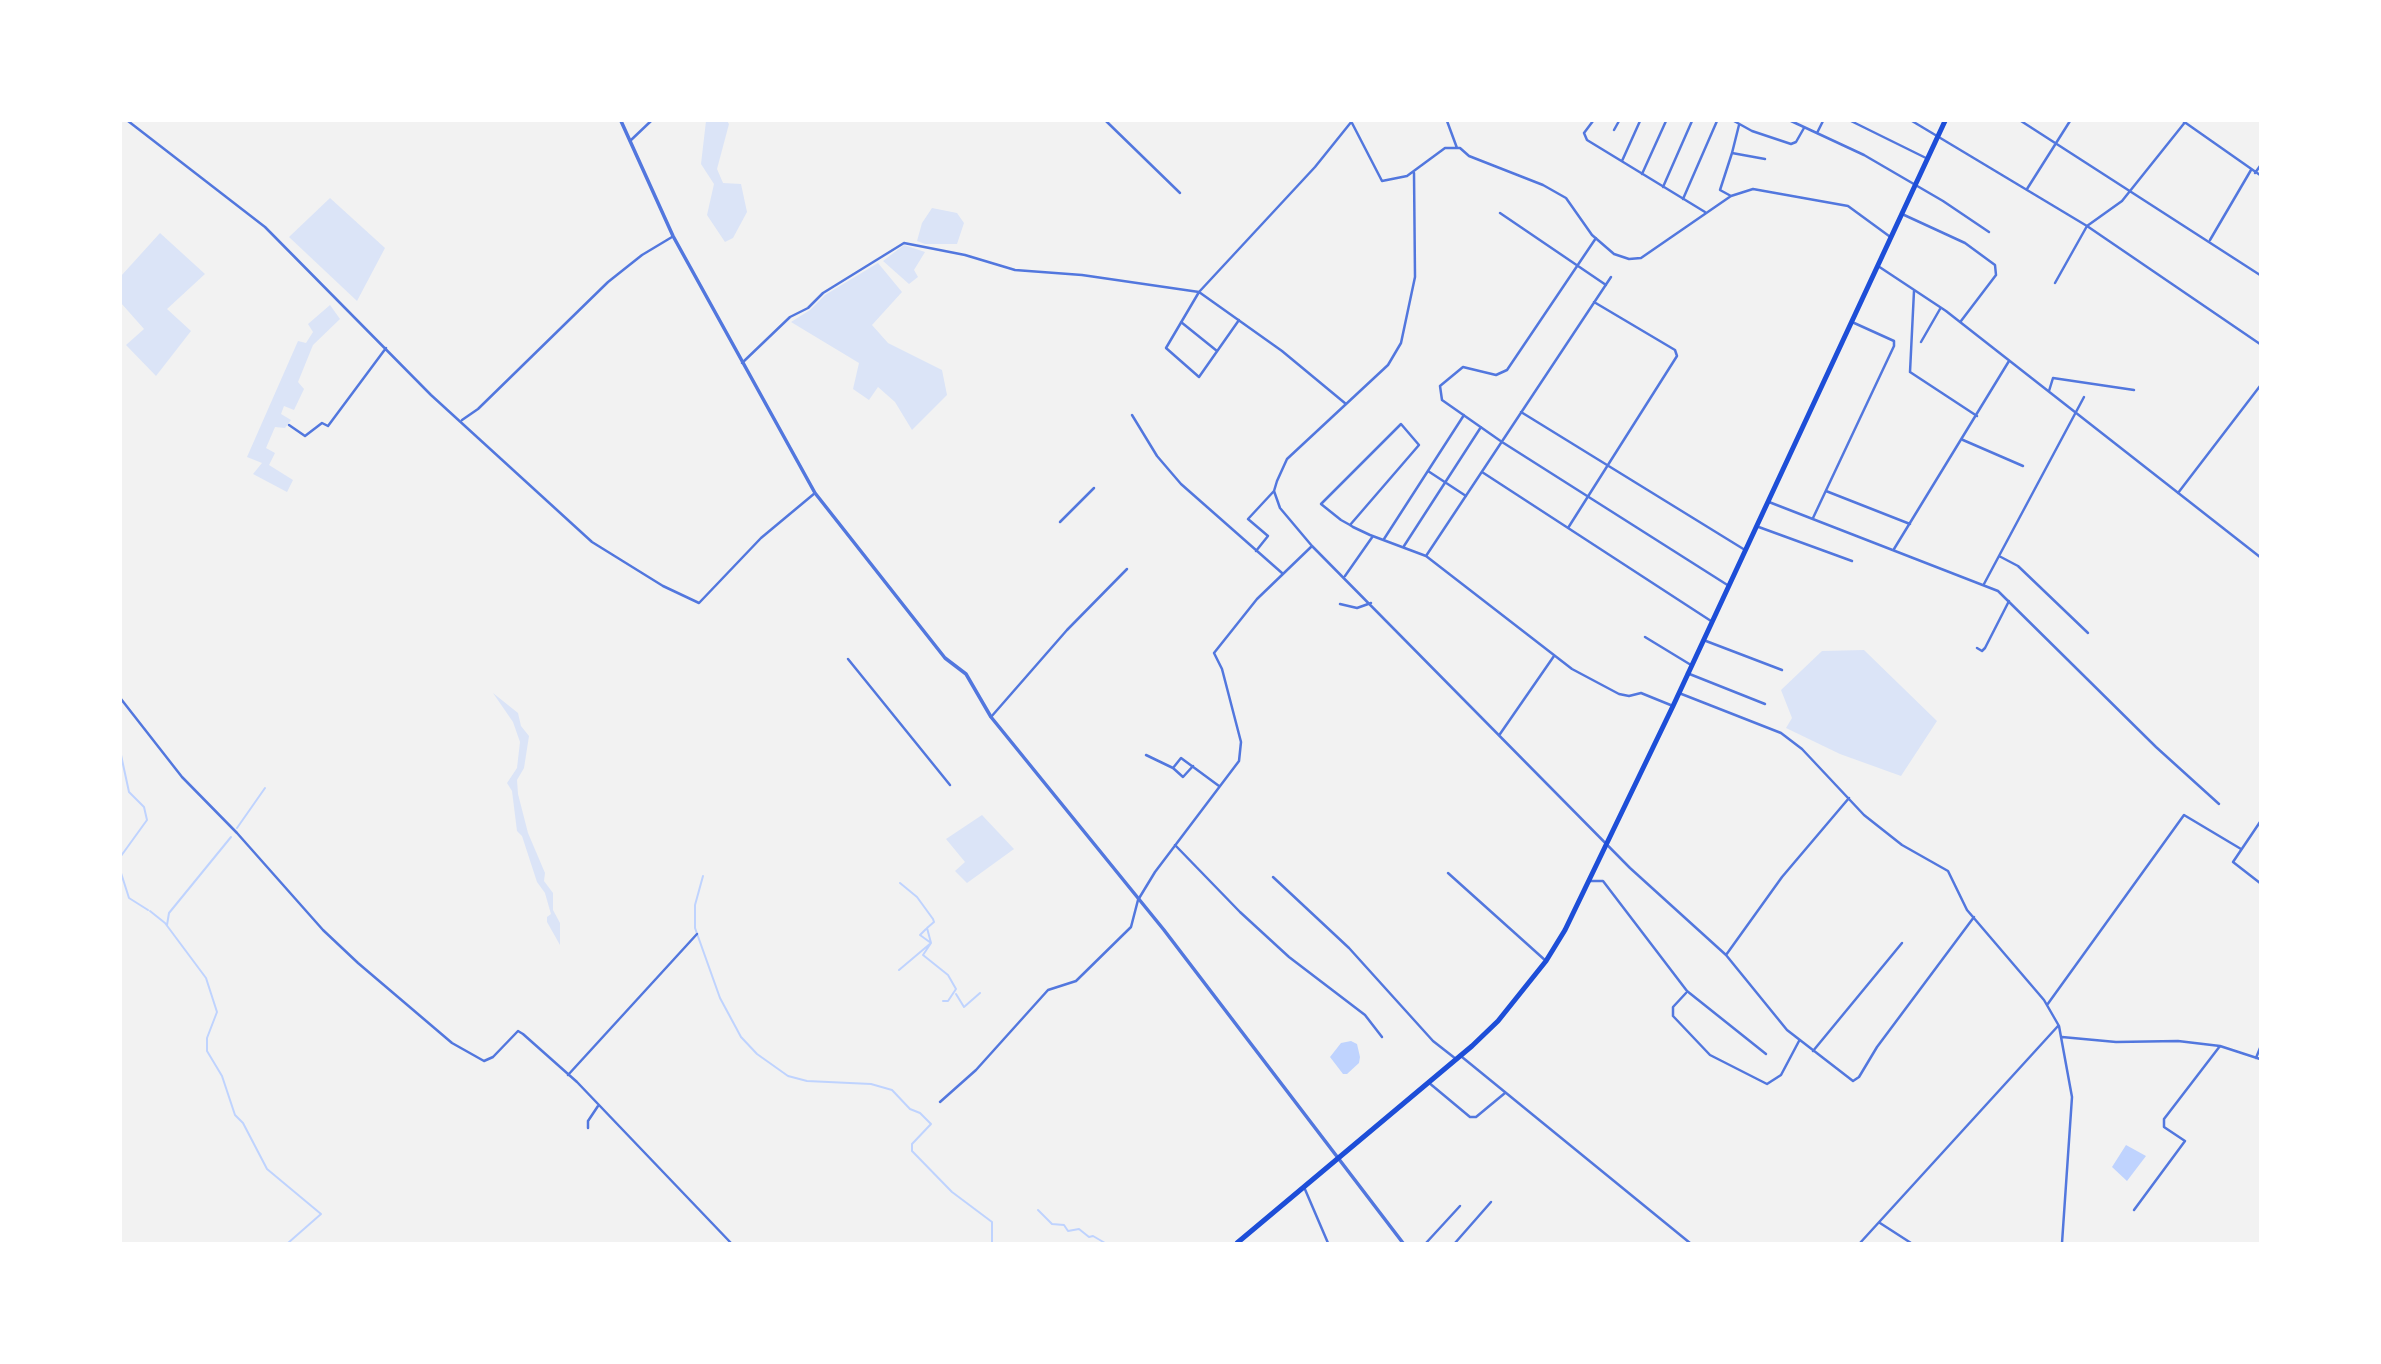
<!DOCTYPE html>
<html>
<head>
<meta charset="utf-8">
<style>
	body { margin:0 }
	#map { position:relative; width:2381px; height:1364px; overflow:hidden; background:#f2f2f2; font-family:"IBM Plex Sans",sans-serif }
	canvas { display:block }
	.frame { position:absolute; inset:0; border:122px solid #fff; pointer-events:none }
</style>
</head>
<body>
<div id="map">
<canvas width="2381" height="1364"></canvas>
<div class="frame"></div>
</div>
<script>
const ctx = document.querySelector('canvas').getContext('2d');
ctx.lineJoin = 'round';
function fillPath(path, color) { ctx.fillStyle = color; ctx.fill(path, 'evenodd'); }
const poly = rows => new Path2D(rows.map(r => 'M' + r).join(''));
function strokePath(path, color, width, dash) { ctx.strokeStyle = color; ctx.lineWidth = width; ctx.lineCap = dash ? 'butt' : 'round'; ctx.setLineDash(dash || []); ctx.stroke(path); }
const green = poly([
	[706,121,727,121,729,124,717,169,723,183,741,184,747,212,733,238,725,242,707,215,714,184,701,164],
	[330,198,385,248,357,301,289,237],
	[932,208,957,213,964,223,957,244,925,244,917,241,922,223],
	[160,233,205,274,167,309,191,331,156,376,126,345,144,329,121,303,121,276],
	[904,245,925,252,914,270,918,277,909,284,883,261],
	[878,263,902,292,872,325,888,343,942,370,947,395,912,430,895,402,878,387,869,400,853,389,859,363,791,322,810,310,825,295],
	[330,305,340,319,313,345,298,382,304,389,294,410,284,406,281,414,291,420,285,428,275,427,266,448,275,453,269,465,293,480,287,492,253,474,262,463,247,457,298,341,306,343,313,332,308,324],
	[1864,650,1937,721,1901,776,1840,754,1786,728,1792,718,1781,690,1822,651],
	[493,693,518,713,521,726,529,736,524,768,517,780,518,794,528,833,545,873,544,881,553,893,553,910,560,923,560,945,547,922,547,917,551,914,545,893,537,882,522,836,517,831,512,791,507,783,517,768,520,742,513,722],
	[982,815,1014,849,967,883,955,871,965,862,946,839]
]);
const water = poly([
	[1351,1041,1357,1044,1360,1057,1359,1063,1347,1074,1343,1074,1330,1057,1341,1043],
	[2126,1145,2146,1156,2127,1181,2112,1167]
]);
const stream = poly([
	[121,755,129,792,144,807,147,820,121,856],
	[237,828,265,788],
	[121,873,129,898,148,910],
	[703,876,695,905,695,928,720,998,741,1037,757,1054,788,1076,807,1081,871,1084,892,1090,910,1109,920,1113,931,1124,912,1144,912,1151,952,1192,992,1222,992,1243],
	[900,883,917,897,933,919,934,922,927,928,931,943,923,955,948,975,956,989,948,1001,943,1001],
	[150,911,165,923,206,978,217,1012,207,1038,207,1051,222,1076,235,1115,243,1123,267,1169,321,1214,288,1243],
	[167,925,169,913,231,837],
	[899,970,931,943,920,935,926,929],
	[956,994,964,1007,980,993],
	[1038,1210,1052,1224,1064,1225,1068,1231,1079,1229,1089,1237,1093,1236,1105,1243],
	[455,1243,456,1243]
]);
const minor = poly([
	[128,121,265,227,431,395,592,542,663,586,699,603,761,538,815,493],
	[1106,121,1180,193],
	[1447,121,1457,148],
	[1593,121,1584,133,1587,140,1705,212],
	[1734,121,1752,131,1791,144,1796,142,1804,128],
	[1791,121,1864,155,1943,201,1989,232],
	[1851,121,1928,159],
	[1912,121,2087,226,2260,344],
	[2021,121,2260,275],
	[2183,121,2260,175],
	[1352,123,1382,181,1407,176,1445,148,1460,148,1469,156,1543,185,1566,198,1592,235,1614,254,1629,259,1641,258,1731,196,1753,189,1848,206,1889,236],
	[1614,130,1619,121],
	[1817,133,1823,121],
	[630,141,651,121],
	[1732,153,1739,125],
	[1622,161,1640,121],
	[2255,173,2260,166],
	[1642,174,1666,121],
	[1663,187,1692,121],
	[2027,189,2070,121],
	[1731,196,1720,190,1732,153,1765,159],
	[1683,199,1717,121],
	[1500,213,1606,285],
	[1902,214,1965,243,1995,265,1996,275,1961,321],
	[1596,238,1507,370,1496,375,1463,367,1440,386,1442,400,1502,442,1729,586],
	[2210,240,2251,170],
	[1878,266,1946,311,2260,557],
	[2055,283,2087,226,2122,201,2186,121],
	[1914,291,1910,372,1977,416],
	[1239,320,1199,377,1166,348,1199,292,1315,167,1352,121],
	[1181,322,1217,351],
	[1921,342,1940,309],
	[742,363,790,317,808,308,823,293,904,243,965,255,1015,270,1082,275,1199,292,1282,351,1346,404],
	[2049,391,2053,378,2134,390],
	[1521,412,1745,550],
	[1132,415,1157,456,1181,484,1282,573],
	[462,420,478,409,608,282,642,255,672,237],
	[289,425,305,436,322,423,328,426,386,348],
	[1963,440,2023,466],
	[1428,471,1466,496],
	[1482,472,1711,621],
	[1826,491,1910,524],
	[2178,493,2260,386],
	[1769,502,1998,591,2156,747,2219,804],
	[1813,518,1894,346,1894,341,1852,322],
	[1060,522,1094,488],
	[1350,525,1419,445,1401,424,1321,504,1341,520,1350,525,1353,527,1370,535,1426,556,1572,669,1619,694,1629,696,1641,693,1673,706],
	[1756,526,1852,561],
	[1568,528,1677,356,1675,350,1594,302],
	[1384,539,1464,415],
	[1312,546,1280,508,1274,491,1277,481,1287,459,1388,365,1401,343,1415,277,1414,173],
	[1404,546,1481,427],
	[1894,549,2009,361],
	[1256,551,1268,536,1248,519,1274,491],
	[1426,556,1611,277],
	[1999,556,2018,566,2088,633],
	[1345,576,1373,536],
	[1984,584,2084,397],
	[1340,604,1357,608,1371,603],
	[1645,637,1691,665],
	[1706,641,1782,670],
	[1977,648,1982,651,1985,648,2009,601],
	[848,659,950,785],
	[1687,673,1765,704],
	[1679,693,1781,733,1802,749,1864,815,1902,845,1948,871,1967,910,2044,1000,2059,1026,2072,1097,2062,1243],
	[121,699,182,777,237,833,323,930,358,963,452,1043,484,1061,493,1057,518,1031,523,1034,577,1082,731,1243],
	[991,717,1067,630,1127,569],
	[1500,734,1554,656],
	[1146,755,1173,768,1183,777,1193,766],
	[1173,768,1181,758,1219,786],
	[2260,822,2233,862,2260,883],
	[1175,845,1240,912,1289,957,1365,1015,1382,1037],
	[1448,873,1546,961],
	[1273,877,1349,948,1433,1041,1456,1059],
	[1590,881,1603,881,1687,991,1766,1054],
	[1726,955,1782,877,1849,798],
	[1686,993,1673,1007,1673,1016,1710,1055,1767,1084,1781,1075,1799,1041],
	[2047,1005,2184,815,2241,849],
	[2062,1037,2116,1042,2178,1041,2220,1046,2260,1059],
	[1813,1051,1902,943],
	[1462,1057,1690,1243],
	[2256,1058,2260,1048],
	[568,1075,697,934],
	[1428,1082,1470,1117,1476,1117,1505,1093],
	[940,1102,976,1070,1048,990,1076,981,1131,927,1138,900,1155,872,1239,761,1241,742,1222,669,1214,653,1257,599,1312,546,1630,868,1726,955,1787,1030,1853,1081,1859,1077,1877,1047,1974,917],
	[588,1128,588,1121,598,1106],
	[1304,1187,1328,1243],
	[2134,1210,2185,1141,2164,1127,2164,1119,2220,1046],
	[1880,1223,1911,1243],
	[1426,1243,1460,1206],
	[1455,1243,1491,1202],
	[1860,1243,2058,1026]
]);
const tertiary = poly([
	[621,121,673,236,815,493,945,658,966,674,991,717,1164,930,1403,1243]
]);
const trunk = poly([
	[1237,1243,1472,1046,1498,1021,1546,961,1565,930,1673,706,1945,121]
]);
fillPath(green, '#dbe4f7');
fillPath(water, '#bfd3fe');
strokePath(stream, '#bfd3fe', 2);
strokePath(minor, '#5277de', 2.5);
strokePath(tertiary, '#5277de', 3.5);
strokePath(trunk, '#1d4ed8', 5);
</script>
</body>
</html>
